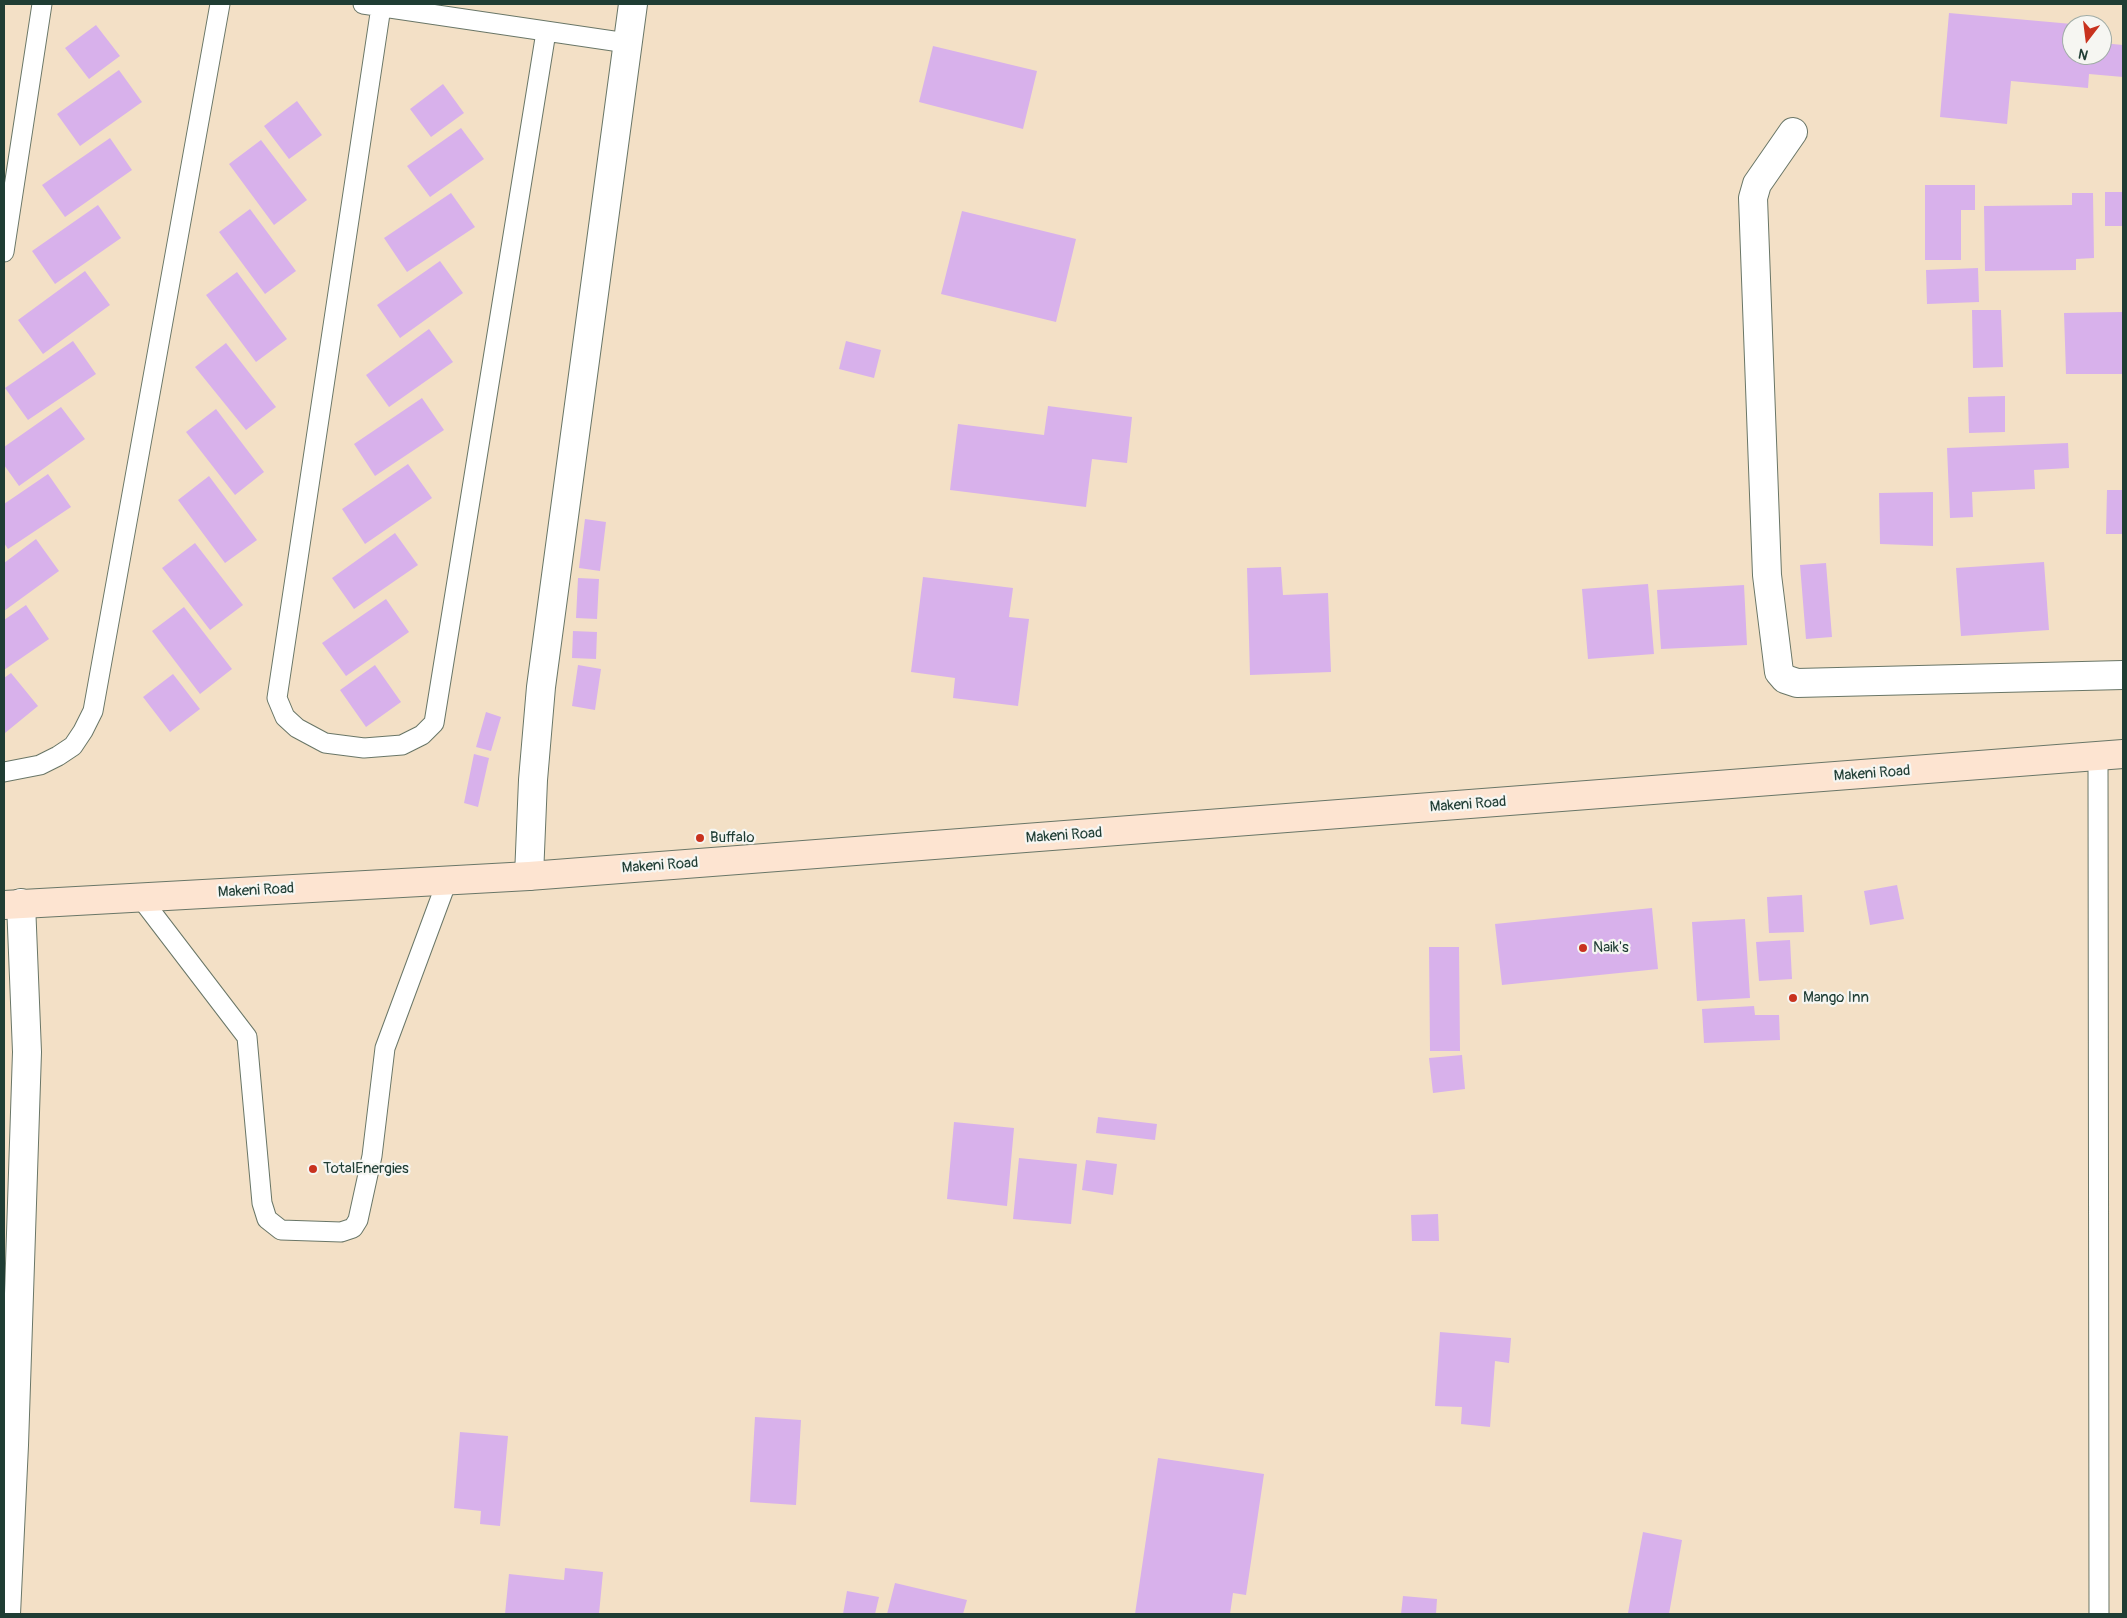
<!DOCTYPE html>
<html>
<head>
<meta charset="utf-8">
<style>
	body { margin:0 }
	#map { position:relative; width:2127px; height:1618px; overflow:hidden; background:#f3e0c6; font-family:Pangolin,sans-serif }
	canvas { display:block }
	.frame { position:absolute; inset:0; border:5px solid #1f3d34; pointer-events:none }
	.north { position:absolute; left:2062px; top:15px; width:50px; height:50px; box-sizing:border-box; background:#f6f6f2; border:1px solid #a0aca6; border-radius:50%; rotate:195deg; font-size:14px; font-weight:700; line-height:20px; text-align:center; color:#1f3d34 }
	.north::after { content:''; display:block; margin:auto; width:18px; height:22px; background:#c8321e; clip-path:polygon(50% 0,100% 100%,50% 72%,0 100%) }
</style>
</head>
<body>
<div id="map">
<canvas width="2127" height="1618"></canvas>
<div class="frame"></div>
<div class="north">N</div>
</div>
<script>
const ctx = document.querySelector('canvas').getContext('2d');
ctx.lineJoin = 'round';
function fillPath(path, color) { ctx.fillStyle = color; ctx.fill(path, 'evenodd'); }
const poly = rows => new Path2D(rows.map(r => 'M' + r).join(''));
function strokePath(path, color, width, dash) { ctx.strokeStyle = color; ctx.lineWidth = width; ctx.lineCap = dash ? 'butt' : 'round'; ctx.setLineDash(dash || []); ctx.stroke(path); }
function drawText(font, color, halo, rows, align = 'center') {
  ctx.font = font + ' Pangolin,sans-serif'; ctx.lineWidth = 4.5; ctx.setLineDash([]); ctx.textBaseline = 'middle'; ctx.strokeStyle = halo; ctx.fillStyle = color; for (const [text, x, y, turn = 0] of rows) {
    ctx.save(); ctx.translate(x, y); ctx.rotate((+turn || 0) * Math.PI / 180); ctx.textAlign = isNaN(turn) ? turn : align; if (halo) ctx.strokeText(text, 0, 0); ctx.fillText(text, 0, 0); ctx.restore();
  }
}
const building = poly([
	[1949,13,2072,24,2072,55,2102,55,2102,43,2123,45,2123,77,2089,74,2088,88,2011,81,2007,124,1940,117],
	[96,25,120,56,89,79,65,48],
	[933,46,1037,71,1023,129,919,102],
	[119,70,142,102,80,146,57,114],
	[443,84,464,113,431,137,410,109],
	[297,101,322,135,289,159,264,126],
	[461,128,484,159,430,197,407,166],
	[110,138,132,170,65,217,42,185],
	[261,140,307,200,274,225,229,164],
	[1925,185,1975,185,1975,210,1961,210,1961,260,1925,260],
	[2105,192,2123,192,2123,226,2105,226],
	[451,193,475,227,407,272,384,238],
	[2072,193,2093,193,2094,258,2076,259,2076,270,1985,271,1984,206,2072,205],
	[98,205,121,238,55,284,32,251],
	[250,209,296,271,265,294,219,232],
	[962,211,1076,239,1056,322,941,294],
	[440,261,463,293,400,338,377,305],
	[1978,268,1979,302,1927,304,1926,270],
	[85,271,110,305,43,354,18,320],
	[237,272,287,339,256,362,206,295],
	[1972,310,2001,310,2003,367,1973,368],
	[2123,312,2123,374,2066,374,2064,313],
	[429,329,453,362,389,407,366,375],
	[73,341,96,374,28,420,5,388],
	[846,341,881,350,874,378,839,369],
	[226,343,276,407,246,430,195,367],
	[2005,396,2005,432,1969,433,1968,397],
	[422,398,444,430,375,476,354,444],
	[1048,406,1132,417,1127,463,1092,459,1086,507,950,490,958,424,1044,435],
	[61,407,85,439,19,486,4,465,4,447],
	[216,409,264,472,235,495,186,432],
	[2068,443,2069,468,2034,470,2035,489,1972,492,1973,517,1950,518,1947,448],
	[408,464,432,498,365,544,342,509],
	[48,474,71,507,8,549,4,543,4,504],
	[209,476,257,540,225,563,178,500],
	[2107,490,2123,490,2123,534,2106,534],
	[1933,492,1933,546,1880,544,1879,493],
	[585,519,606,522,600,571,579,568],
	[395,533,418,565,354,609,332,578],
	[36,539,59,571,4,611,4,563],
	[195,543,243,605,210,630,162,568],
	[2044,562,2049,630,1961,636,1956,568],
	[1826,563,1832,637,1806,639,1800,565],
	[1281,567,1283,595,1328,593,1331,672,1250,675,1247,568],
	[923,577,1013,588,1009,617,1029,619,1018,706,953,698,955,678,911,672],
	[578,578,599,579,597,619,576,618],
	[1648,584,1654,654,1588,659,1582,589],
	[1744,585,1747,645,1661,649,1657,590],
	[386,599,409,632,346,676,322,643],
	[26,605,49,639,4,670,4,620],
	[184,607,232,669,200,694,152,631],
	[573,631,597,632,596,659,572,658],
	[375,665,401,702,366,727,340,690],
	[578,665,601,669,595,710,572,706],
	[11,673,38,706,5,733,4,678],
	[173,674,200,709,170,732,143,697],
	[486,712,501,717,491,751,476,747],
	[474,754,489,758,478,807,464,803],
	[1897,885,1904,919,1870,925,1864,891],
	[1802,895,1804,932,1769,933,1767,897],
	[1652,908,1658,969,1502,985,1495,924],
	[1745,919,1750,998,1697,1001,1692,922],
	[1790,940,1792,979,1759,981,1756,942],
	[1429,947,1459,947,1460,1051,1430,1051],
	[1754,1006,1755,1015,1779,1015,1780,1040,1704,1043,1702,1009],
	[1462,1055,1465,1089,1433,1093,1429,1058],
	[1098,1117,1157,1124,1155,1140,1096,1133],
	[954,1122,1014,1128,1007,1206,947,1199],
	[1019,1158,1077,1164,1071,1224,1013,1219],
	[1086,1160,1117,1164,1113,1195,1082,1190],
	[1438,1214,1439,1241,1412,1241,1411,1215],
	[1440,1332,1511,1338,1509,1363,1495,1361,1490,1427,1461,1424,1462,1407,1435,1406],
	[755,1417,801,1420,796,1505,750,1502],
	[460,1432,508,1436,500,1526,480,1524,481,1511,454,1508],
	[1158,1458,1264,1474,1246,1595,1233,1593,1230,1614,1135,1614],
	[1643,1532,1682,1540,1669,1614,1628,1613],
	[565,1568,603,1572,599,1614,505,1614,509,1574,564,1580],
	[895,1583,967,1600,963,1614,887,1614],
	[847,1591,879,1597,875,1614,843,1614],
	[1403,1596,1437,1599,1436,1614,1401,1614]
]);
const service = poly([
	[363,4,627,43],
	[381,7,277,698,285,717,297,728,325,743,364,748,402,745,422,735,434,723,546,32],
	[4,252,42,4],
	[2098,756,2099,1614],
	[4,772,40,765,58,756,73,746,83,731,93,711,220,4],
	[140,897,247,1037,262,1203,267,1219,281,1230,341,1232,353,1228,358,1220,372,1156,385,1048,447,881]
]);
const minor = poly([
	[1793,132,1757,184,1753,198,1767,575,1779,672,1785,679,1797,683,2123,675],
	[529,876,533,780,541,687,633,4],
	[6,1614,14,1445,27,1052,21,903]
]);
const secondary = poly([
	[4,905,529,876,2123,754]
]);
const markers = [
	[700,838,5,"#c8321e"],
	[1583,948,5,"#c8321e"],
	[1793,998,5,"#c8321e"],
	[313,1169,5,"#c8321e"]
];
const streetNames = [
	["Makeni Road",1872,774,-4],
	["Makeni Road",1468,805,-4],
	["Makeni Road",1064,836,-4],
	["Makeni Road",660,866,-4],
	["Makeni Road",256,891,-3]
];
const poiNames = [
	["Buffalo",710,838],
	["Naik's",1593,948],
	["Mango Inn",1803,998],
	["TotalEnergies",323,1169]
];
fillPath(building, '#d8b1eb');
strokePath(service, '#697667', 21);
strokePath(minor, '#697667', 30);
strokePath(secondary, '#697667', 30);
strokePath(service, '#fff', 19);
strokePath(minor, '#fff', 28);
strokePath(secondary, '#fde4d1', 28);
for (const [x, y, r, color] of markers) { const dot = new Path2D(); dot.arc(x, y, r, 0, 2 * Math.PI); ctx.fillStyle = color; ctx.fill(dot); strokePath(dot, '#f6f6f2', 2); }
drawText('15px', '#1f3d34', '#f6f6f2', streetNames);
drawText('15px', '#1f3d34', '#f6f6f2', poiNames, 'left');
</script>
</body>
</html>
